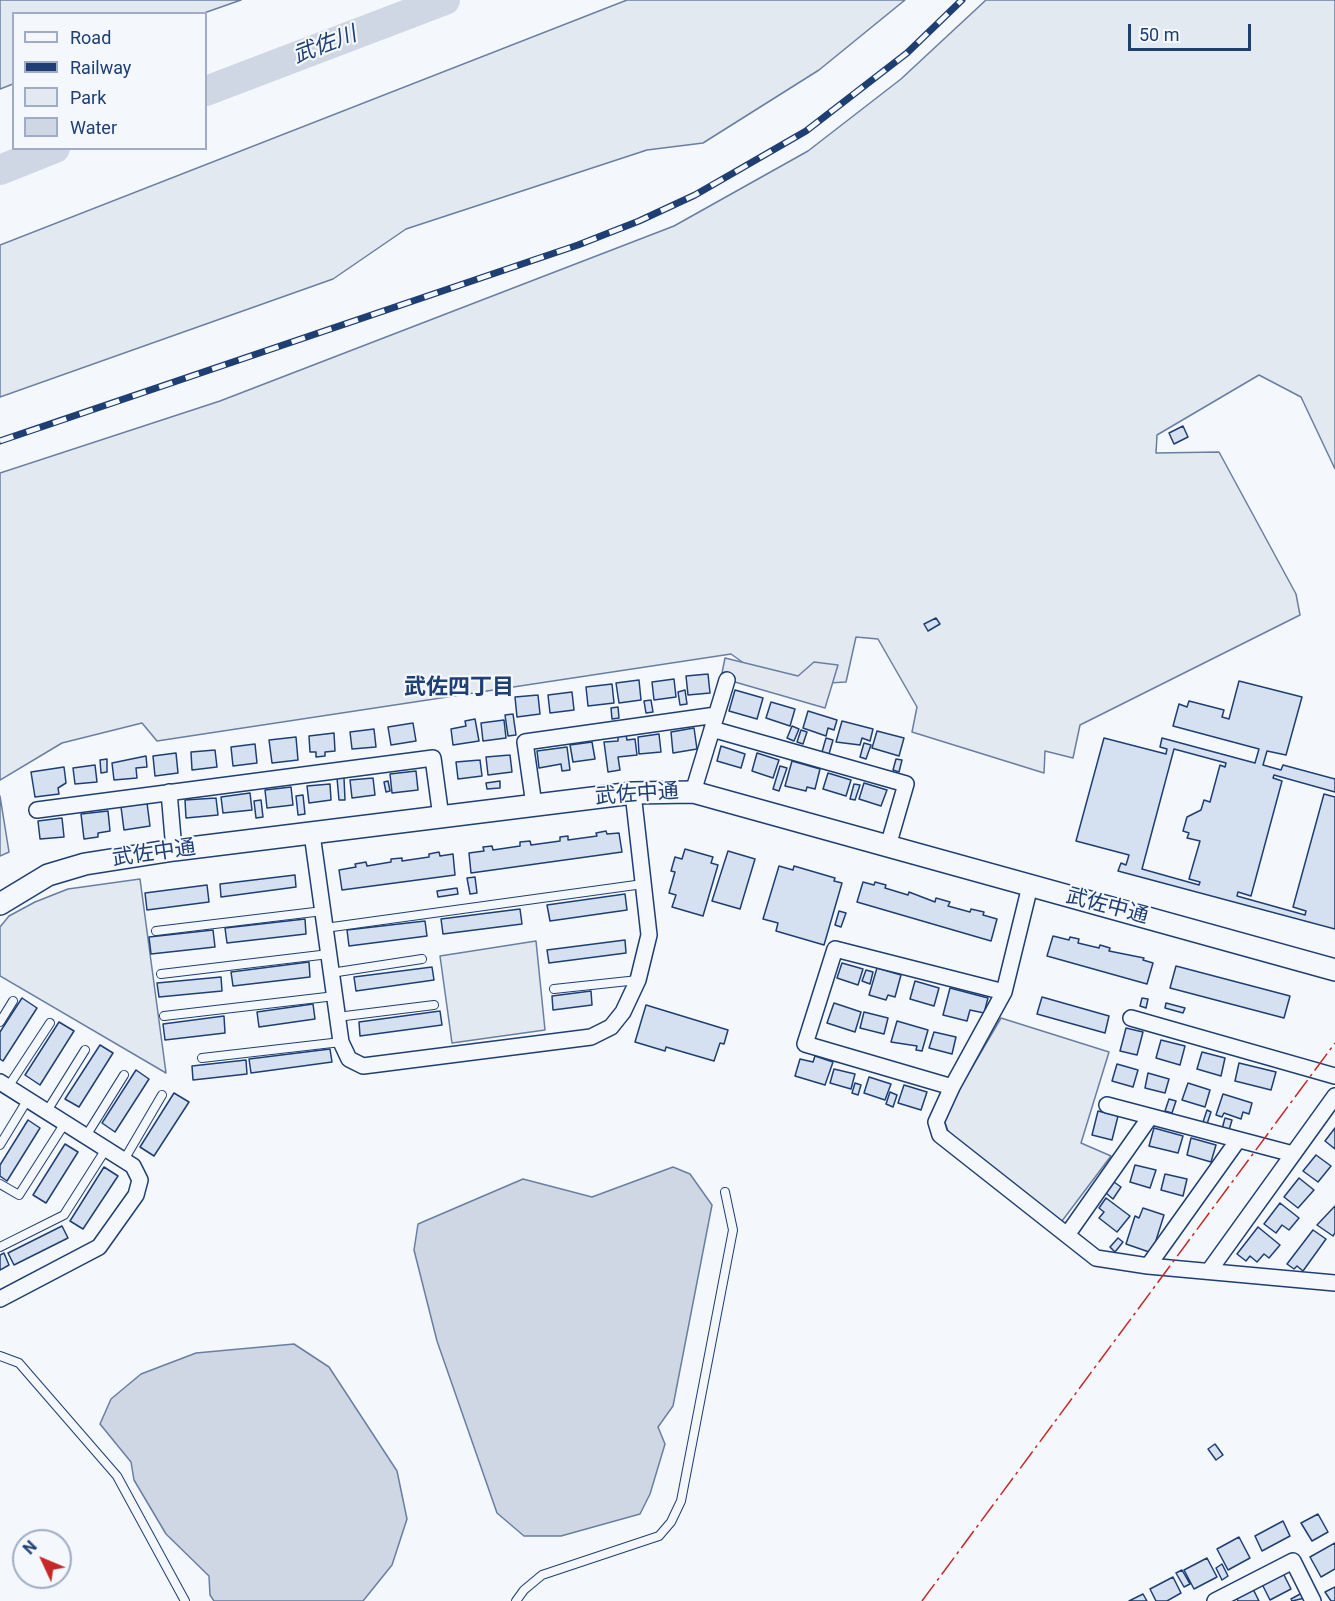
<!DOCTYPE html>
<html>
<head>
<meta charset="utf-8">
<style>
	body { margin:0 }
	#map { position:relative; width:1335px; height:1601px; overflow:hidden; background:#f4f7fb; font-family:Roboto,sans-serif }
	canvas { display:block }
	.legend { position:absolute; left:12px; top:12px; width:195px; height:138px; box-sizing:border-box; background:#f4f7fb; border:2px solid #9eadc5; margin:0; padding:8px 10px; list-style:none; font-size:18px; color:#1d3f73 }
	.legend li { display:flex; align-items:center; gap:12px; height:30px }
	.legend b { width:30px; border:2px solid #9eadc5 }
	.north { position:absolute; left:12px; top:1529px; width:60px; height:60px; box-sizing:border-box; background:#f4f7fb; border:2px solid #9eadc5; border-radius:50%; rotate:314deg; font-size:16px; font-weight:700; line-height:24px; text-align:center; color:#1d3f73 }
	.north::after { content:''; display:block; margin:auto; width:21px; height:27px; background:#c62828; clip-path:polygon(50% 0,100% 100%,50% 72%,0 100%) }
	.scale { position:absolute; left:1128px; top:24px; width:123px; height:27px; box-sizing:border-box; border:3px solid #1d3f73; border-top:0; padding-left:8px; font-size:18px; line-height:21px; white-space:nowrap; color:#1d3f73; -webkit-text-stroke:4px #f4f7fb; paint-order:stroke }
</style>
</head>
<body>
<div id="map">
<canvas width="1335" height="1601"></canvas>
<ul class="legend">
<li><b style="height:8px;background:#f4f7fb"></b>Road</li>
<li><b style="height:8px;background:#1d3f73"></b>Railway</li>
<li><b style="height:16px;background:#e3e9f0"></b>Park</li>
<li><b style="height:16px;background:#cfd7e4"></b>Water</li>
</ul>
<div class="north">N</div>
<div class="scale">50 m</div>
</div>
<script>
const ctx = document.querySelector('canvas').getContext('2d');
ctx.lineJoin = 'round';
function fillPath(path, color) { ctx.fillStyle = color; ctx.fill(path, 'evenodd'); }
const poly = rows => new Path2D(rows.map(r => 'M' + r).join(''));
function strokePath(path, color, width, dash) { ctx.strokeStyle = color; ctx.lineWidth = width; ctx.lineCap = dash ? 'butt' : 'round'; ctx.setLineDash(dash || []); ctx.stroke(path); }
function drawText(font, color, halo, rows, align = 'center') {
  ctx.font = font + ' Roboto,"Noto Sans JP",sans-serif'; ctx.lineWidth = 4.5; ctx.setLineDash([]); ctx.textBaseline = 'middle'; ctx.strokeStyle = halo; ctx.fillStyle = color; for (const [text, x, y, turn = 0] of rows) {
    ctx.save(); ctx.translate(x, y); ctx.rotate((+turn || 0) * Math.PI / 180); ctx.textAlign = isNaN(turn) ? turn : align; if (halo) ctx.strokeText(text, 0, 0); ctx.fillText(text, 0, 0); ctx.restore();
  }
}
const green = poly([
	[0,0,241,0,204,13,14,14,13,84,0,89,0,0],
	[627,0,905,0,819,70,703,143,647,150,406,229,333,279,0,397,0,245,627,0],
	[986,0,1335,0,1335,469,1301,397,1259,375,1157,435,1156,453,1219,452,1296,594,1300,615,1080,725,1073,758,1045,751,1044,773,912,732,917,707,878,639,856,637,846,682,776,686,731,654,157,741,142,723,62,743,0,780,0,473,220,401,674,226,808,151,901,79,986,0],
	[0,796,9,852,0,856,0,796],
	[140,879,166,1073,0,976,0,927,9,916,35,902,68,889,140,879],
	[536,941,545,1030,452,1043,440,956,536,941],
	[1001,1018,1109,1052,1081,1143,1111,1156,1062,1221,951,1139,943,1117,1001,1018]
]);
const parking = poly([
	[725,658,798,676,814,662,838,665,825,708,721,678,725,658]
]);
const water = poly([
	[673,1167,690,1174,712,1205,673,1406,658,1427,665,1444,650,1494,640,1514,561,1536,524,1536,497,1513,437,1341,414,1250,418,1224,523,1179,592,1197,673,1167],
	[294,1344,329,1367,397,1471,407,1519,392,1565,363,1601,214,1601,210,1595,209,1576,166,1534,134,1480,131,1462,100,1424,111,1399,141,1374,196,1353,294,1344]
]);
const river = poly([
	[206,91,445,0],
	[0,170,55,148]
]);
const building = poly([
	[1183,426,1188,437,1174,444,1169,433,1183,426],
	[936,618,940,624,928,631,924,624,936,618],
	[708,674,710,693,688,695,686,676,708,674],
	[674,679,676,697,654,700,652,682,674,679],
	[639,680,641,700,619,703,616,683,639,680],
	[1239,681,1302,697,1286,755,1267,751,1263,765,1281,770,1283,765,1335,779,1335,792,1274,775,1273,778,1282,781,1251,896,1238,892,1237,896,1305,915,1306,911,1293,907,1324,794,1335,797,1335,929,1118,871,1121,863,1126,865,1129,855,1076,841,1104,738,1166,754,1167,749,1160,747,1162,738,1255,763,1259,749,1173,726,1179,704,1187,707,1189,701,1224,710,1222,717,1229,719,1239,681],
	[1174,749,1226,763,1225,767,1220,765,1210,802,1204,800,1201,810,1187,817,1183,831,1189,833,1187,838,1200,841,1189,879,1200,882,1199,885,1142,869,1174,749],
	[612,684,614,703,588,706,586,687,612,684],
	[685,690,687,704,680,705,678,692,685,690],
	[735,690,763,698,757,719,729,711,735,690],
	[572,692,574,710,550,713,548,695,572,692],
	[538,695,540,714,517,717,515,697,538,695],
	[651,700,653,712,646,713,644,701,651,700],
	[771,702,795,709,790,726,766,718,771,702],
	[618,707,619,718,612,719,611,708,618,707],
	[808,711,837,720,834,730,828,728,826,736,803,728,808,711],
	[513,714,516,735,508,736,505,715,513,714],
	[475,719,479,741,453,745,451,729,466,726,465,721,475,719],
	[504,720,506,738,483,741,481,723,504,720],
	[842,721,873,729,870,741,862,738,860,745,836,742,842,721],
	[413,723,416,741,391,745,388,727,413,723],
	[792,726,799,729,794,741,787,738,792,726],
	[694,728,697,749,673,753,671,732,694,728],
	[374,729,376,747,352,749,350,732,374,729],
	[801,730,807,732,803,744,797,742,801,730],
	[877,731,904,738,899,756,872,748,877,731],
	[334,733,335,751,325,752,325,756,316,757,316,752,310,752,309,736,334,733],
	[659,734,661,752,639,754,638,737,659,734],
	[626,735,627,740,635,739,637,755,618,757,620,770,608,772,604,742,618,741,618,736,626,735],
	[296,737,298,760,272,763,269,740,296,737],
	[826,738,833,740,829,754,822,752,826,738],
	[592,742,595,759,573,762,570,745,592,742],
	[864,743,871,745,866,759,860,757,864,743],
	[255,744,257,763,233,766,231,747,255,744],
	[721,746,745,754,741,768,717,761,721,746],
	[567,747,570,770,562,771,561,764,539,768,537,751,567,747],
	[215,750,217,767,192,770,191,752,215,750],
	[176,753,178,773,155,776,153,756,176,753],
	[757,753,779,760,773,778,752,771,757,753],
	[510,755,512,772,488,775,486,757,510,755],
	[146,756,147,767,136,768,137,778,114,780,112,763,146,756],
	[107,759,107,772,101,773,100,760,107,759],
	[896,759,902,760,899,772,893,770,896,759],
	[480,760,482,776,458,779,456,762,480,760],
	[792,761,820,769,815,789,807,787,806,791,785,786,792,761],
	[95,765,97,782,75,784,73,768,95,765],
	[780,766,787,768,779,791,773,789,780,766],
	[64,767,66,783,58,788,59,794,35,797,31,772,64,767],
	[416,771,418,790,392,793,390,774,416,771],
	[828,773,851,780,846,796,823,789,828,773],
	[337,778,344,778,345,800,339,800,337,778],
	[373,778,375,795,352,798,350,780,373,778],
	[388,781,390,791,386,792,384,782,388,781],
	[500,781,500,788,487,789,486,783,500,781],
	[864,783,887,790,881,806,859,799,864,783],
	[330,784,331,800,309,803,307,786,330,784],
	[854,784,860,785,855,800,850,799,854,784],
	[291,787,293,805,267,808,265,790,291,787],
	[250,793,252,810,223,813,221,797,250,793],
	[303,795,305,814,298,815,296,796,303,795],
	[216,798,218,815,186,818,185,800,216,798],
	[261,800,263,817,256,818,254,801,261,800],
	[147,803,150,826,124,830,121,807,147,803],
	[108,811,110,831,98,833,98,837,84,839,81,814,108,811],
	[62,818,64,837,40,839,38,821,62,818],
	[606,831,607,834,619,833,622,852,471,873,469,853,484,851,483,847,492,846,493,850,520,846,520,842,530,841,531,845,560,841,560,837,568,836,568,840,597,836,596,833,606,831],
	[685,849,713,857,711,863,718,865,703,916,672,907,676,895,669,893,675,872,671,871,675,857,682,859,685,849],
	[728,851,755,859,740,909,712,901,728,851],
	[439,852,440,856,453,854,455,875,342,890,339,870,356,867,355,864,366,862,367,866,391,862,391,859,402,858,402,861,429,857,429,854,439,852],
	[779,866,793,870,794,866,835,878,834,881,842,883,824,945,776,931,778,923,763,919,779,866],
	[295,875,296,887,221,897,220,884,295,875],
	[475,877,477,893,470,894,467,878,475,877],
	[863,882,874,885,875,882,886,885,885,888,908,895,909,892,935,902,936,898,950,902,948,906,970,912,971,909,984,912,983,915,997,919,991,941,857,902,863,882],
	[207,885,209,902,147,910,145,893,207,885],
	[457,888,458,894,438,897,437,891,457,888],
	[625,894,627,910,550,921,547,905,625,894],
	[520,909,522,924,443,934,441,919,520,909],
	[839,911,846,913,841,927,835,925,839,911],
	[305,919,306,934,227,943,225,928,305,919],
	[425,921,427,936,349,946,347,930,425,921],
	[213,930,215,947,151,954,149,937,213,930],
	[1053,936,1069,940,1070,937,1079,939,1078,943,1099,948,1100,945,1110,948,1109,951,1144,958,1143,960,1153,963,1147,984,1047,956,1053,936],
	[625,940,626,953,549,963,547,950,625,940],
	[309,962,310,977,233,986,231,972,309,962],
	[842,963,863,969,858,985,837,978,842,963],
	[1176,966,1290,996,1284,1018,1170,988,1176,966],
	[432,967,434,980,356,991,354,977,432,967],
	[877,968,901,975,895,997,888,995,886,1000,869,995,877,968],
	[866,970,873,972,870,984,862,981,866,970],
	[221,977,222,991,159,997,157,983,221,977],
	[915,981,939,988,934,1006,910,999,915,981],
	[950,988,988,998,984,1013,970,1010,967,1021,943,1015,950,988],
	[591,991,592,1005,553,1010,552,996,591,991],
	[1042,997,1109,1016,1105,1033,1037,1014,1042,997],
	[22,998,37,1008,3,1061,0,1059,0,1032,22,998],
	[1142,998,1148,999,1146,1008,1140,1006,1142,998],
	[834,1003,861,1012,855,1032,827,1023,834,1003],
	[1166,1003,1185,1008,1183,1013,1165,1008,1166,1003],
	[313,1004,315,1019,259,1027,257,1012,313,1004],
	[646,1005,728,1030,724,1044,720,1043,714,1061,666,1047,665,1051,635,1042,646,1005],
	[440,1011,442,1025,360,1036,359,1022,440,1011],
	[864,1012,888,1018,884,1034,860,1028,864,1012],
	[224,1016,225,1033,165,1040,163,1024,224,1016],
	[897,1021,928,1030,922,1051,916,1050,917,1046,891,1042,897,1021],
	[59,1022,74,1031,40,1085,25,1075,59,1022],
	[1126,1028,1143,1032,1137,1055,1120,1051,1126,1028],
	[934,1032,956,1037,952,1054,929,1048,934,1032],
	[1161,1040,1185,1046,1180,1065,1156,1058,1161,1040],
	[100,1045,113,1053,79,1107,65,1099,100,1045],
	[330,1049,332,1062,251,1073,249,1059,330,1049],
	[1202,1052,1225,1058,1221,1076,1197,1069,1202,1052],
	[815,1056,833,1062,825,1085,795,1076,800,1059,813,1062,815,1056],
	[246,1060,247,1074,193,1080,192,1066,246,1060],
	[1239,1063,1276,1072,1271,1090,1235,1081,1239,1063],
	[1117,1064,1138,1070,1133,1087,1112,1081,1117,1064],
	[834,1069,855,1074,851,1089,830,1083,834,1069],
	[136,1070,149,1079,115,1132,102,1123,136,1070],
	[1148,1073,1169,1079,1165,1093,1145,1088,1148,1073],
	[869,1077,891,1084,885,1100,864,1093,869,1077],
	[855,1083,861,1085,858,1095,852,1093,855,1083],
	[1188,1083,1210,1090,1205,1107,1182,1100,1188,1083],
	[904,1085,927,1092,921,1110,898,1103,904,1085],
	[890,1092,897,1095,893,1107,886,1104,890,1092],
	[174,1093,189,1102,154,1156,140,1147,174,1093],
	[1223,1094,1252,1103,1249,1114,1243,1112,1241,1119,1224,1113,1222,1117,1216,1115,1223,1094],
	[1169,1099,1176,1101,1172,1113,1165,1111,1169,1099],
	[1207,1110,1211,1112,1207,1124,1203,1122,1207,1110],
	[1098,1111,1118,1116,1112,1140,1092,1135,1098,1111],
	[1225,1118,1232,1120,1229,1130,1222,1129,1225,1118],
	[28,1120,40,1128,7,1181,0,1176,0,1165,28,1120],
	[1154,1128,1183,1136,1178,1153,1149,1146,1154,1128],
	[1335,1128,1335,1149,1325,1141,1335,1128],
	[1191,1138,1216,1145,1211,1162,1187,1155,1191,1138],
	[65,1144,78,1152,46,1203,33,1195,65,1144],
	[1316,1155,1331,1166,1318,1182,1303,1171,1316,1155],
	[1135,1165,1156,1170,1150,1188,1130,1182,1135,1165],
	[104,1167,118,1176,83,1229,70,1221,104,1167],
	[1165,1174,1187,1179,1183,1196,1161,1190,1165,1174],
	[1299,1178,1314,1190,1298,1208,1284,1197,1299,1178],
	[1114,1182,1121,1187,1113,1199,1106,1193,1114,1182],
	[1106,1198,1130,1216,1117,1232,1099,1218,1104,1212,1099,1208,1106,1198],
	[1280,1203,1299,1218,1289,1230,1282,1225,1276,1233,1264,1224,1280,1203],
	[1335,1206,1335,1233,1333,1236,1317,1225,1335,1206],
	[1143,1208,1164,1215,1152,1253,1126,1244,1135,1216,1139,1218,1143,1208],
	[62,1226,68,1238,14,1265,8,1253,62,1226],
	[1258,1227,1280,1245,1269,1258,1264,1254,1257,1262,1250,1256,1246,1261,1237,1254,1258,1227],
	[1313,1230,1326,1239,1303,1271,1297,1266,1294,1269,1287,1264,1313,1230],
	[1118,1238,1123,1242,1115,1252,1110,1247,1118,1238],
	[4,1253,9,1265,0,1270,0,1255,4,1253],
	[1215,1444,1223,1455,1216,1460,1208,1449,1215,1444],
	[1318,1514,1328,1532,1312,1541,1301,1523,1318,1514],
	[1283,1521,1290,1536,1262,1551,1255,1536,1283,1521],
	[1239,1537,1250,1558,1228,1570,1217,1549,1239,1537],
	[1335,1543,1335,1569,1321,1577,1310,1557,1335,1543],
	[1207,1558,1217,1577,1194,1589,1184,1570,1207,1558],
	[1222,1564,1228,1576,1222,1580,1216,1568,1222,1564],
	[1182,1570,1190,1584,1184,1587,1176,1573,1182,1570],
	[1283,1573,1291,1589,1270,1600,1262,1584,1283,1573],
	[1173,1577,1181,1593,1167,1601,1156,1601,1150,1589,1173,1577],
	[1252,1587,1259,1601,1238,1601,1236,1596,1252,1587],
	[1335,1587,1335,1601,1331,1601,1325,1592,1335,1587],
	[1302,1593,1305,1598,1292,1601,1291,1599,1302,1593],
	[1143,1594,1147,1601,1129,1601,1143,1594]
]);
const lane = poly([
	[325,928,643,884],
	[156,931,323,911],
	[331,973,422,959],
	[161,974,329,954],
	[554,989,638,980],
	[164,1016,335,996],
	[337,1017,434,1005],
	[0,1022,13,1001],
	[202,1058,341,1042],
	[8,1087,50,1023],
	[47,1111,85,1050],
	[86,1136,124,1075],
	[0,1145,28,1099],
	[124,1160,162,1095],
	[0,1184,19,1195,65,1123],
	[0,1247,64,1215,106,1149],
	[0,1356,19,1363,117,1476,185,1601],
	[516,1601,524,1590,542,1575,659,1536,671,1522,681,1501,733,1230,725,1192]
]);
const street = poly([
	[712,729,906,784,888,846],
	[169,792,174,850],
	[693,792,727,680],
	[534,805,525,742,716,715],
	[37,810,433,758,441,817],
	[312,834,341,1042,349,1059,363,1066,591,1037,611,1027,623,1012,638,980,649,935,633,793],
	[1030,886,1004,992,952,1087,936,1122,940,1135,1096,1258,1148,1266,1335,1283],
	[1131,1018,1335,1076],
	[0,1082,133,1166,140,1180,136,1195,99,1247,0,1299],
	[952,1087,805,1044,835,949,1004,992],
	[1107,1105,1293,1154],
	[1067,1235,1150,1117],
	[1148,1266,1238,1140],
	[1209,1271,1335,1096],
	[1215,1601,1293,1561,1313,1601]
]);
const secondary = poly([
	[0,904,48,875,85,864,174,850,633,793,693,792,1335,970]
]);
const rail = poly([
	[0,441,578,245,639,221,695,195,806,131,907,53,962,0]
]);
const power = poly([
	[922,1601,1335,1043]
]);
const streetNames = [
	["武佐中通",637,795,-4],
	["武佐中通",154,854,-8],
	["武佐中通",1107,907,15]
];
const waterNames = [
	["武佐川",325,46,-21]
];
const neighbourhoodNames = [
	["武佐四丁目",459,688]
];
fillPath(green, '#e3e9f0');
strokePath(green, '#687fa3', 1.5);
fillPath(parking, '#e3e8f0');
strokePath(parking, '#687fa3', 1.5);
fillPath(water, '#cfd7e4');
strokePath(water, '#687fa3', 1.5);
strokePath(river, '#cfd7e4', 30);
fillPath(building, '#d5e0f0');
strokePath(building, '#1d3f73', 1.5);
strokePath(lane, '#1d3f73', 10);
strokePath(street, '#1d3f73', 18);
strokePath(secondary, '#1d3f73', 24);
strokePath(lane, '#f4f7fb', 8);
strokePath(street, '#f4f7fb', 15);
strokePath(secondary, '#f4f7fb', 21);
strokePath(rail, '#1d3f73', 7);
strokePath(rail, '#f4f7fb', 4.5, [14]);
strokePath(power, '#c62828', 1.5, [21, 4.5, 3, 4.5]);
drawText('21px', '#1d3f73', '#f4f7fb', streetNames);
drawText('italic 22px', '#1d3f73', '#f4f7fb', waterNames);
drawText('bold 22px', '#1d3f73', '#f4f7fb', neighbourhoodNames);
</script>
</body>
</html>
